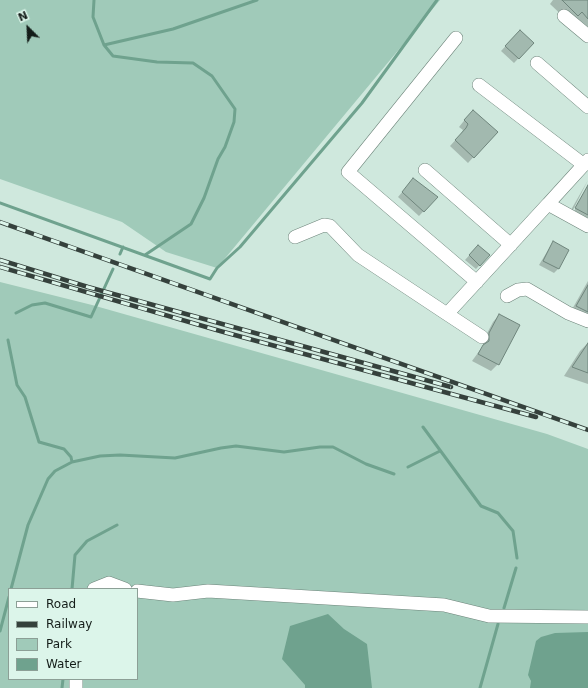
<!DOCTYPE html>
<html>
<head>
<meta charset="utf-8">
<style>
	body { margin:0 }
	#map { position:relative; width:588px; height:688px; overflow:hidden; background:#cfe8dd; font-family:"DejaVu Sans",sans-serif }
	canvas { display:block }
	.legend { position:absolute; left:8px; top:588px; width:130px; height:92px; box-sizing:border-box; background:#dcf5ea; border:1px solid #8c9f96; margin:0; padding:5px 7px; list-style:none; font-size:12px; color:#141d19 }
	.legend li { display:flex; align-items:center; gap:8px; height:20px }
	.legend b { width:20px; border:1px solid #8c9f96 }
	.north { position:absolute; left:8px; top:8px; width:40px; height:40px; -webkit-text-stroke:3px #dcf5ea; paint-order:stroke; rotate:336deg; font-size:11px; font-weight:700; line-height:16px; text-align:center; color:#141d19 }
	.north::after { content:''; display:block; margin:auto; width:14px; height:18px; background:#141d19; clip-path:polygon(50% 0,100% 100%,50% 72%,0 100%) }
</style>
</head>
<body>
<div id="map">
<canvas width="588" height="688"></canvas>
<ul class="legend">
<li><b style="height:5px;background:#fff"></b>Road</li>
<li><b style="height:5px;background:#35413c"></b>Railway</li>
<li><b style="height:11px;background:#a0cab9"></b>Park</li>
<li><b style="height:11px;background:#6fa28e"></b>Water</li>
</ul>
<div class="north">N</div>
</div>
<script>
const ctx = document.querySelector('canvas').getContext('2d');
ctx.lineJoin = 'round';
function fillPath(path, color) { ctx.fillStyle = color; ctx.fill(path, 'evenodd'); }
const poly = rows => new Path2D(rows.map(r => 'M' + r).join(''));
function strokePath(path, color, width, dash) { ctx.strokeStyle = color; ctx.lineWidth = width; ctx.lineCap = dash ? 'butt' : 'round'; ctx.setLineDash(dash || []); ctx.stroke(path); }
const green = poly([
	[0,0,440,0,217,268,166,252,122,222,0,179],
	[0,282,92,305,547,434,588,449,588,688,0,688],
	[9,589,137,589,137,679,9,679]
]);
const water = poly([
	[328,614,344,629,367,644,372,688,305,688,305,685,282,659,290,626],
	[588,632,588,688,530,688,531,681,528,675,536,641,541,637,555,633]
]);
const shadow = poly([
	[553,0,588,0,588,28,570,23,550,4],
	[516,35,533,43,514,63,501,51],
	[467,117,496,132,468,163,450,146,460,135,463,130,459,127],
	[588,180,572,212,573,213,588,187,588,229,567,217],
	[409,184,436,198,419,216,398,197],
	[553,242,568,250,558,269,554,273,539,265],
	[474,250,489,255,476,269,465,260],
	[588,281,588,319,570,313],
	[499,315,498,364,491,371,472,361,483,346,483,341,493,322],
	[588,343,588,384,564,376,580,351]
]);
const stream = poly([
	[94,0,93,17,104,45,113,56,157,62,193,63,212,76,235,109,234,122,225,147,218,159,204,198,191,224,145,255],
	[104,45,173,29,257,0],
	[0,203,210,279,217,268,240,247,362,103,437,0],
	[120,254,123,247],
	[16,313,32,305,45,303,91,317,113,269],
	[8,340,17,385,25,397,39,442,64,449,71,457,72,462],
	[423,427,481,506,498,513,513,531,517,558],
	[408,467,440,451],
	[11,589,28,525,48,479,55,471,72,462,100,456,120,455,175,458,221,448,236,446,284,452,320,447,333,447,366,464,394,474],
	[72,589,75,555,87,541,117,525],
	[504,608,516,568],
	[0,631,9,597],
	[62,688,63,679],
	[480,688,498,624]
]);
const building = poly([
	[562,0,588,0,588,19,582,12,578,16,562,0],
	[520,30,534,43,519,59,505,46,520,30],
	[473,110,498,132,474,158,455,140,466,128,468,124,464,120,473,110],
	[413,178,438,197,424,212,402,192,413,178],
	[588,185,588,215,575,208,588,185],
	[553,241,569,250,559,269,543,261,553,241],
	[478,245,490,255,480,266,469,255,478,245],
	[588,285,588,312,576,306,588,285],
	[499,314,520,325,499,365,478,354,483,345,489,341,489,333,499,314],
	[588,343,588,373,572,367,588,343]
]);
const minor = poly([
	[564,16,588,36],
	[456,38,348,172,477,282],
	[537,63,588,107],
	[479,85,584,165],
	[588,160,548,204,588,226],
	[425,170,511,245],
	[295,237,324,225,330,226,358,255,447,314],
	[507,296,518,290,527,289,568,313,588,321],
	[482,337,447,314,548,204],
	[94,589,109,583,125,589],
	[137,591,173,595,208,591,444,605,489,616,588,617],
	[76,688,76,679]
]);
const rail = poly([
	[0,222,588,430],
	[0,260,88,287,451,387],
	[0,267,220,331,536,417]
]);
fillPath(green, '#a0cab9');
fillPath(water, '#6fa28e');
fillPath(shadow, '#0003');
strokePath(stream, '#6fa28e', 3);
fillPath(building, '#a2b9af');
strokePath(building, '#6f857c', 1);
strokePath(minor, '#6d847a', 14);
strokePath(minor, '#fff', 13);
strokePath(rail, '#35413c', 4.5);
strokePath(rail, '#dcf5ea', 3, [9]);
</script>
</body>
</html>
